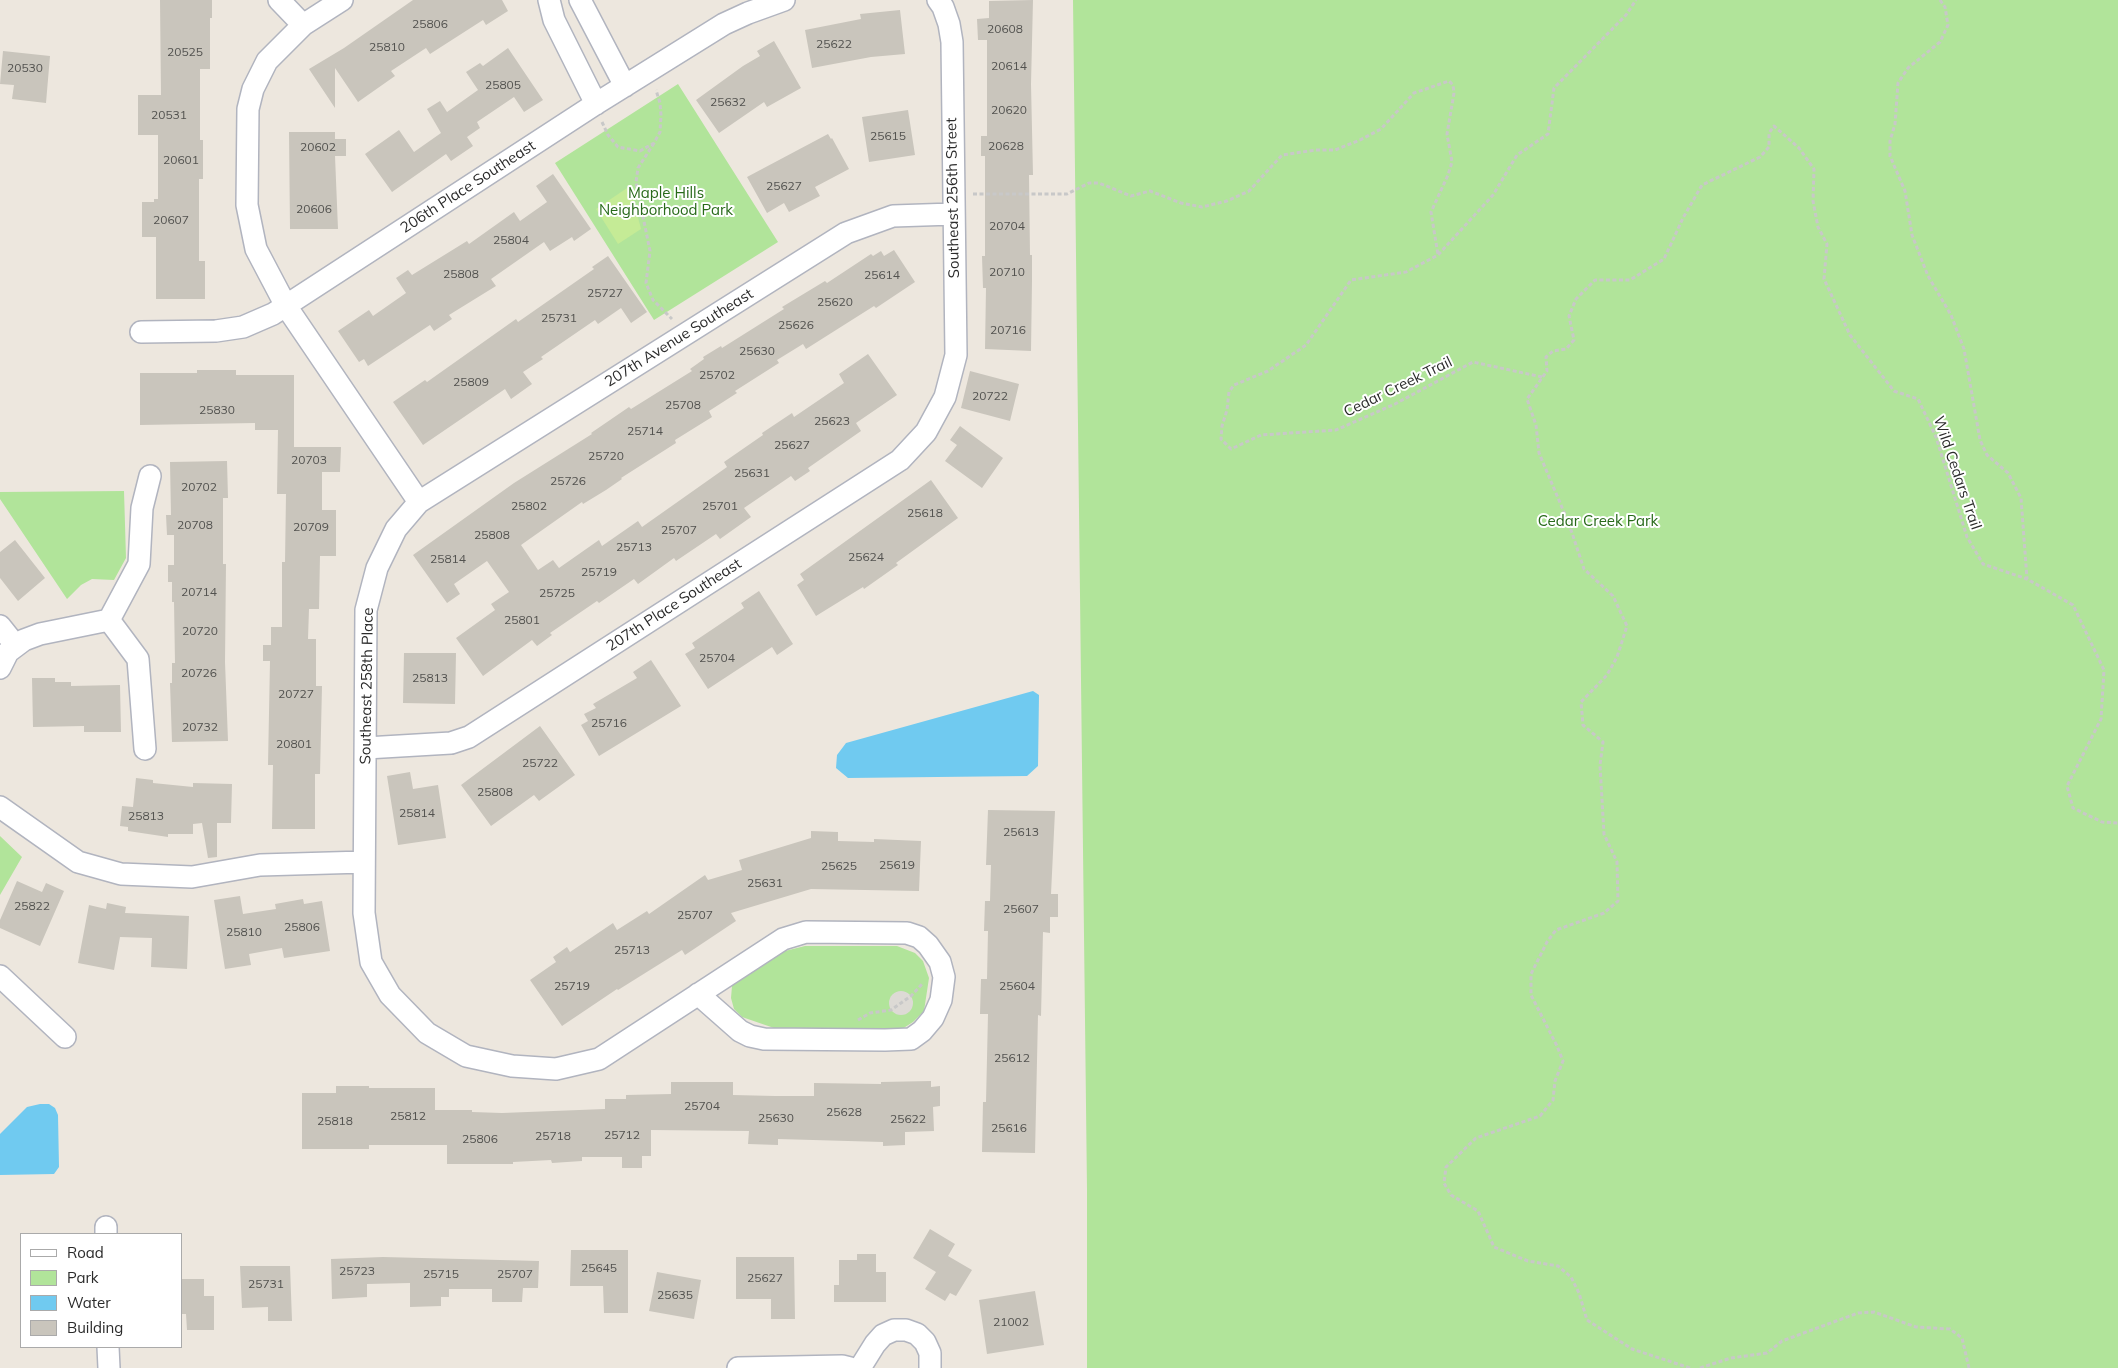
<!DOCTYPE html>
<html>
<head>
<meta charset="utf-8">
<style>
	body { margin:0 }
	#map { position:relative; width:2118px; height:1368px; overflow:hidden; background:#ede7de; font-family:Mulish,sans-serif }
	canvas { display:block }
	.legend { position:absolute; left:20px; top:1233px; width:162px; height:115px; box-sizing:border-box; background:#fff; border:1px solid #aaa; margin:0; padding:6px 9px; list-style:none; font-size:15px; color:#2b2b2b }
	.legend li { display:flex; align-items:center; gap:10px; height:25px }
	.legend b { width:25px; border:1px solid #aaa }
</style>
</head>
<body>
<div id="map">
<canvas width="2118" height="1368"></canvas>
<ul class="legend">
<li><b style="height:6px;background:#fff"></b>Road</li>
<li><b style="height:14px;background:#b1e49a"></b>Park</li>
<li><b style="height:14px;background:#70caf0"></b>Water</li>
<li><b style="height:14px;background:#c9c5bc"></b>Building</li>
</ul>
</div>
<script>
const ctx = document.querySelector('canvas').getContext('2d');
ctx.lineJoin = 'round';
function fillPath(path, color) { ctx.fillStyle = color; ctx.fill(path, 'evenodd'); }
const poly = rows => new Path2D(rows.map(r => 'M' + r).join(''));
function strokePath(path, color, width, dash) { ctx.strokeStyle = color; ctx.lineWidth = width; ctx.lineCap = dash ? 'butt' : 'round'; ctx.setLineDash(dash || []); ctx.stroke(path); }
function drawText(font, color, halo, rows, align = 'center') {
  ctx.font = font + ' Mulish,sans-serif'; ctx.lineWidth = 4; ctx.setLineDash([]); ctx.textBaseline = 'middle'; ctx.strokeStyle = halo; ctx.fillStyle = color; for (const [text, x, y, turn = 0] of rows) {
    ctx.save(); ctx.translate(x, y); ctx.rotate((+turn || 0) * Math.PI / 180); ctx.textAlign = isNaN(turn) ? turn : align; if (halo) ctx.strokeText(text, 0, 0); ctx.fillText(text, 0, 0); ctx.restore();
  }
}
const green = poly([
	[1073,0,2118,0,2118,1368,1087,1368,1087,1189],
	[678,84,778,242,654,320,555,163],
	[124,491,126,558,114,580,92,579,81,585,67,599,0,499,0,492],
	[0,836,22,857,0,895],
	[805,946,897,946,915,953,923,961,929,978,924,1011,913,1022,902,1029,774,1028,742,1017,734,1009,731,998,732,986,741,975,785,951]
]);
const pitch = poly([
	[630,186,641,229,618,244,596,209]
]);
const plaza = poly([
	'889 1003a12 12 0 1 1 24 0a12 12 0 1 1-24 0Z'
]);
const water = poly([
	[1033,691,1039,695,1038,766,1027,776,848,778,836,768,837,755,846,743],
	[40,1104,49,1104,55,1108,58,1115,59,1167,54,1174,0,1175,0,1134,27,1107]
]);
const building = poly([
	[160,0,212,0,212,18,210,18,210,69,200,69,200,140,203,140,203,179,199,179,199,261,205,261,205,299,156,299,156,237,142,237,142,202,154,202,154,199,158,199,158,135,138,135,138,95,161,95],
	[413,0,502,0,508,11,486,25,483,20,430,54,426,48,391,71,395,76,358,102,335,68,335,108,309,69,344,48],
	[1033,0,1031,84,1033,175,1029,175,1030,255,1032,255,1032,281,1031,351,985,349,986,288,983,288,982,256,985,256,985,156,981,156,981,136,987,136,987,40,978,40,977,19,989,18,989,1],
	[900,10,905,54,871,57,812,68,805,30,861,19,860,14],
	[774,41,801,88,767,107,764,102,719,133,696,100,743,66,760,56,757,51],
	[508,48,543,100,524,112,514,97,477,122,480,128,467,137,473,146,451,161,446,154,392,192,365,154,399,130,414,152,441,133,427,109,440,101,447,112,478,90,466,72,480,63,483,66],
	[3,51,50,56,46,103,12,99,14,85,0,84],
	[908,110,915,155,869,162,862,117],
	[289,132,335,132,335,139,346,139,346,156,335,156,338,229,290,229],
	[828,134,831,139,832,138,849,169,815,187,820,196,789,212,784,203,767,213,747,177],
	[553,174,591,229,574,241,572,237,550,251,544,242,491,279,496,286,449,315,452,319,434,331,430,325,368,366,364,359,359,362,338,331,369,310,373,316,406,293,396,278,408,270,412,275,467,241,469,244,514,212,520,221,547,202,536,186],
	[894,250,915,282,876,308,874,306,806,349,803,344,777,360,779,363,735,391,737,393,709,411,712,417,675,440,676,443,621,478,622,479,606,490,583,504,582,502,521,545,538,570,553,560,559,568,599,540,602,546,638,521,642,527,727,467,724,462,763,435,762,433,792,413,794,417,844,383,839,374,868,354,897,395,856,423,861,431,808,468,810,471,795,481,791,476,744,508,751,517,720,539,716,534,676,561,674,558,638,584,634,579,599,603,597,601,550,633,552,635,537,646,532,640,483,676,456,638,495,610,491,604,509,592,487,561,454,584,460,594,447,603,413,555,514,483,592,434,591,433,629,407,631,409,692,371,690,369,704,359,703,357,721,346,722,348,784,309,782,307,825,281,827,283,871,254,873,256,881,251,884,256],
	[608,256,647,312,631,323,621,308,598,324,595,320,541,357,543,359,523,372,532,384,511,399,505,389,423,445,393,402,425,380,427,382,516,319,518,322,594,269,592,267],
	[197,370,236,370,236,375,294,375,294,447,341,447,340,472,322,472,322,510,336,510,336,556,320,556,319,609,309,609,308,639,316,639,316,686,322,686,320,774,315,774,315,829,272,829,273,765,268,765,270,661,263,661,263,645,271,645,271,627,282,627,282,562,285,562,286,494,277,494,278,430,255,430,255,423,140,425,140,373,197,373],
	[970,371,1019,384,1010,421,961,408],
	[960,426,1003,458,982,488,945,461,957,445,950,440],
	[227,461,228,498,223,498,223,564,226,564,225,662,228,741,172,742,170,683,172,683,172,663,175,663,174,602,172,602,172,582,168,582,168,565,174,565,174,535,167,535,166,515,171,515,170,462],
	[931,480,958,518,896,563,898,565,864,589,863,587,816,616,797,585,804,580,800,574],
	[15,540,45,578,18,601,0,578,0,552],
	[759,591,793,644,777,655,772,647,708,689,685,654,695,648,692,643,744,608,741,603],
	[404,653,456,653,455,704,403,703],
	[651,660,681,706,599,756,581,725,588,721,584,714,596,708,593,704,637,678,633,672],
	[32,678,55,678,55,682,71,682,71,686,120,685,121,732,84,732,84,726,33,727],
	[540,726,575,775,539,801,534,795,491,826,461,785],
	[410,772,413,789,438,785,446,838,398,845,387,776],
	[136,778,153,780,153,783,193,787,193,783,232,784,231,823,217,823,217,857,208,858,202,823,193,824,193,834,168,834,168,837,128,831,128,827,120,826,122,806,133,807],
	[988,810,1055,811,1051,894,1058,894,1058,917,1050,917,1050,933,1043,932,1041,1016,1038,1015,1035,1153,982,1152,983,1102,986,1102,988,1014,980,1014,981,979,987,979,988,931,984,931,985,901,990,901,991,865,986,865],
	[811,831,838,832,838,841,874,842,874,839,921,841,919,891,811,889,731,913,736,921,685,955,682,950,618,990,617,989,562,1026,530,980,556,962,553,957,567,947,570,952,613,923,617,930,647,911,649,914,705,875,708,880,742,870,739,860,811,838],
	[17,881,42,892,46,883,64,891,40,946,0,928,0,920],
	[240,896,243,914,276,909,275,904,303,899,304,904,322,901,330,951,284,958,282,948,249,954,251,965,225,969,214,900],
	[107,903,126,907,125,913,189,916,187,969,151,967,152,938,120,937,114,970,78,963,89,905,106,909],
	[931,1081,931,1087,940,1086,940,1106,933,1107,934,1131,905,1132,905,1145,883,1146,883,1142,778,1139,778,1145,748,1144,749,1131,651,1130,651,1156,642,1156,642,1168,622,1168,622,1157,582,1157,582,1161,552,1163,551,1160,513,1162,513,1164,447,1164,447,1145,369,1145,369,1149,302,1149,302,1093,336,1093,336,1086,369,1086,369,1088,435,1088,435,1110,472,1110,472,1112,502,1113,605,1109,605,1099,626,1099,626,1095,671,1094,671,1082,733,1082,733,1095,775,1096,814,1096,814,1083,881,1084,881,1082],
	[930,1229,955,1244,948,1256,972,1270,956,1296,950,1293,945,1301,925,1289,936,1272,913,1258],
	[571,1250,628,1250,628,1313,604,1313,603,1286,570,1286],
	[857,1254,876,1254,876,1272,886,1272,886,1302,834,1302,834,1285,839,1285,839,1260,857,1260],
	[383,1257,539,1261,538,1288,523,1288,522,1302,492,1302,492,1289,449,1289,449,1297,441,1297,441,1306,410,1307,410,1283,367,1284,367,1297,332,1299,331,1259],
	[736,1257,794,1257,795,1319,771,1319,771,1299,736,1299],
	[240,1266,290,1266,292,1321,268,1321,268,1307,242,1308],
	[657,1272,701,1280,694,1319,649,1311],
	[181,1279,204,1279,204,1296,214,1296,214,1330,187,1330,186,1314,181,1314],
	[1035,1291,1044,1345,987,1354,979,1300]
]);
const path = poly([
	[1940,0,1945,7,1948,25,1940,42,1908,68,1898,83,1895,124,1890,141,1890,156,1905,191,1912,235,1928,276,1951,315,1964,349,1980,440,1987,455,2008,473,2021,498,2027,579],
	[602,122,608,135,618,147,640,151,654,143,660,132,661,115,660,103,656,90],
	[654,143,638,168,636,182,650,251,646,283,653,300,672,319],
	[973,194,1067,194,1089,183,1099,183,1131,196,1150,191,1181,203,1202,207,1227,201,1249,191,1282,155,1316,150,1335,150,1360,140,1381,129,1414,93,1449,81,1453,85,1454,93,1447,134,1452,162,1448,175,1431,212,1438,255],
	[1542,377,1473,362,1395,404,1336,430,1261,435,1231,449,1221,439,1222,426,1227,410,1229,392,1234,385,1268,371,1306,345,1351,280,1406,272,1438,255,1493,195,1517,155,1548,134,1554,88,1626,15,1636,0],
	[858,1020,870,1013,891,1010,911,996,922,984],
	[1690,1368,1632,1349,1587,1320,1579,1293,1571,1277,1558,1266,1528,1261,1494,1247,1478,1211,1451,1195,1444,1183,1446,1167,1476,1138,1540,1116,1553,1100,1555,1081,1563,1061,1557,1046,1531,995,1531,974,1547,942,1556,930,1604,913,1618,901,1617,862,1604,834,1600,765,1603,742,1583,725,1581,702,1607,675,1617,657,1627,626,1613,596,1584,569,1569,524,1539,453,1536,425,1527,399,1547,371,1546,357,1553,351,1566,349,1574,340,1569,316,1576,299,1595,280,1630,280,1664,259,1683,218,1702,185,1760,157,1769,147,1769,133,1774,126,1799,148,1814,169,1813,201,1818,227,1827,244,1824,279,1850,335,1894,391,1918,399,1936,437,1967,537,1983,564,2027,579,2073,605,2104,670,2101,719,2067,786,2073,808,2102,822,2118,823],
	[1700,1368,1731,1358,1767,1353,1782,1341,1858,1313,1874,1312,1916,1327,1950,1329,1962,1338,1969,1368]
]);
const minor = poly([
	[279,0,303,25],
	[342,0,303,25,267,61,253,89,248,109,247,205,256,249,286,306,419,502],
	[549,0,554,20,596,104],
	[580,0,625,86],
	[141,332,216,331,243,327,273,314,594,105,724,24,748,13,784,0],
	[0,626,16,646],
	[0,668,8,652,24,640,40,634,109,620],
	[366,748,451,743,469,737,900,460,926,432,945,397,956,355,952,42,949,24,943,7,938,0],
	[145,749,138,659,109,620,139,564,142,508,150,476],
	[0,807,78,862,121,874,192,877,260,865,364,862],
	[0,976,65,1037],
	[698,994,740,1031,750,1036,764,1039,885,1040,911,1039,922,1031,933,1018,941,1000,944,977,940,962,928,945,919,937,907,933,806,932,783,939,599,1059,556,1069,512,1066,466,1056,427,1033,390,995,371,962,364,913,366,610,377,568,396,529,419,502,846,233,893,216,953,214],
	[106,1227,106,1234],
	[108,1347,109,1368],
	[738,1368,842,1366,850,1368],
	[860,1368,875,1344,883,1335,894,1330,906,1330,917,1334,925,1342,930,1353,930,1368]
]);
const numberNames = [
	["25806",430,24],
	["20608",1005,29],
	["25622",834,44],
	["25810",387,47],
	["20525",185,52],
	["20614",1009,66],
	["20530",25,68],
	["25805",503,85],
	["25632",728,102],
	["20620",1009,110],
	["20531",169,115],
	["25615",888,136],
	["20628",1006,146],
	["20602",318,147],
	["20601",181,160],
	["25627",784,186],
	["20606",314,209],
	["20607",171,220],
	["20704",1007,226],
	["25804",511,240],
	["20710",1007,272],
	["25808",461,274],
	["25614",882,275],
	["25727",605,293],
	["25620",835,302],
	["25731",559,318],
	["25626",796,325],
	["20716",1008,330],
	["25630",757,351],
	["25702",717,375],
	["25809",471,382],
	["20722",990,396],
	["25708",683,405],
	["25830",217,410],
	["25623",832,421],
	["25714",645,431],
	["25627",792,445],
	["25720",606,456],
	["20703",309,460],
	["25631",752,473],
	["25726",568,481],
	["20702",199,487],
	["25802",529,506],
	["25701",720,506],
	["25618",925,513],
	["20708",195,525],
	["20709",311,527],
	["25707",679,530],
	["25808",492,535],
	["25713",634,547],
	["25624",866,557],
	["25814",448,559],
	["25719",599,572],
	["20714",199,592],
	["25725",557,593],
	["25801",522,620],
	["20720",200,631],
	["25704",717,658],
	["20726",199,673],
	["25813",430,678],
	["20727",296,694],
	["25716",609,723],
	["20732",200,727],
	["20801",294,744],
	["25722",540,763],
	["25808",495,792],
	["25814",417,813],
	["25813",146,816],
	["25613",1021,832],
	["25619",897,865],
	["25625",839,866],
	["25631",765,883],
	["25822",32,906],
	["25607",1021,909],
	["25707",695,915],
	["25806",302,927],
	["25810",244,932],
	["25713",632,950],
	["25719",572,986],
	["25604",1017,986],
	["25612",1012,1058],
	["25704",702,1106],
	["25628",844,1112],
	["25812",408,1116],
	["25630",776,1118],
	["25622",908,1119],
	["25818",335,1121],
	["25616",1009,1128],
	["25712",622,1135],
	["25718",553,1136],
	["25806",480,1139],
	["25645",599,1268],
	["25723",357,1271],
	["25715",441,1274],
	["25707",515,1274],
	["25627",765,1278],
	["25731",266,1284],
	["25635",675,1295],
	["21002",1011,1322]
];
const streetNames = [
	["206th Place Southeast",468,187,-33],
	["Southeast 256th Street",953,198,-91],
	["207th Avenue Southeast",679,338,-32],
	["Cedar Creek Trail",1398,387,-26],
	["Wild Cedars Trail",1957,473,71],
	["207th Place Southeast",674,605,-33],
	["Southeast 258th Place",367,686,-89]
];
const parkNames = [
	["Maple Hills",666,193],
	["Neighborhood Park",666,210],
	["Cedar Creek Park",1598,521]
];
fillPath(green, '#b1e49a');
fillPath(pitch, '#c5eb96');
fillPath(plaza, '#dddad5');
fillPath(water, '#70caf0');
fillPath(building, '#c9c5bc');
strokePath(minor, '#b1b4bf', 24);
strokePath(path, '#c8c8c8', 3, [4, 2.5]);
strokePath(minor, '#fff', 21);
drawText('12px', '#52524f', null, numberNames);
drawText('15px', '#2b2b2b', '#fff', streetNames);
drawText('15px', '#286a1a', '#fff', parkNames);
</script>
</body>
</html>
